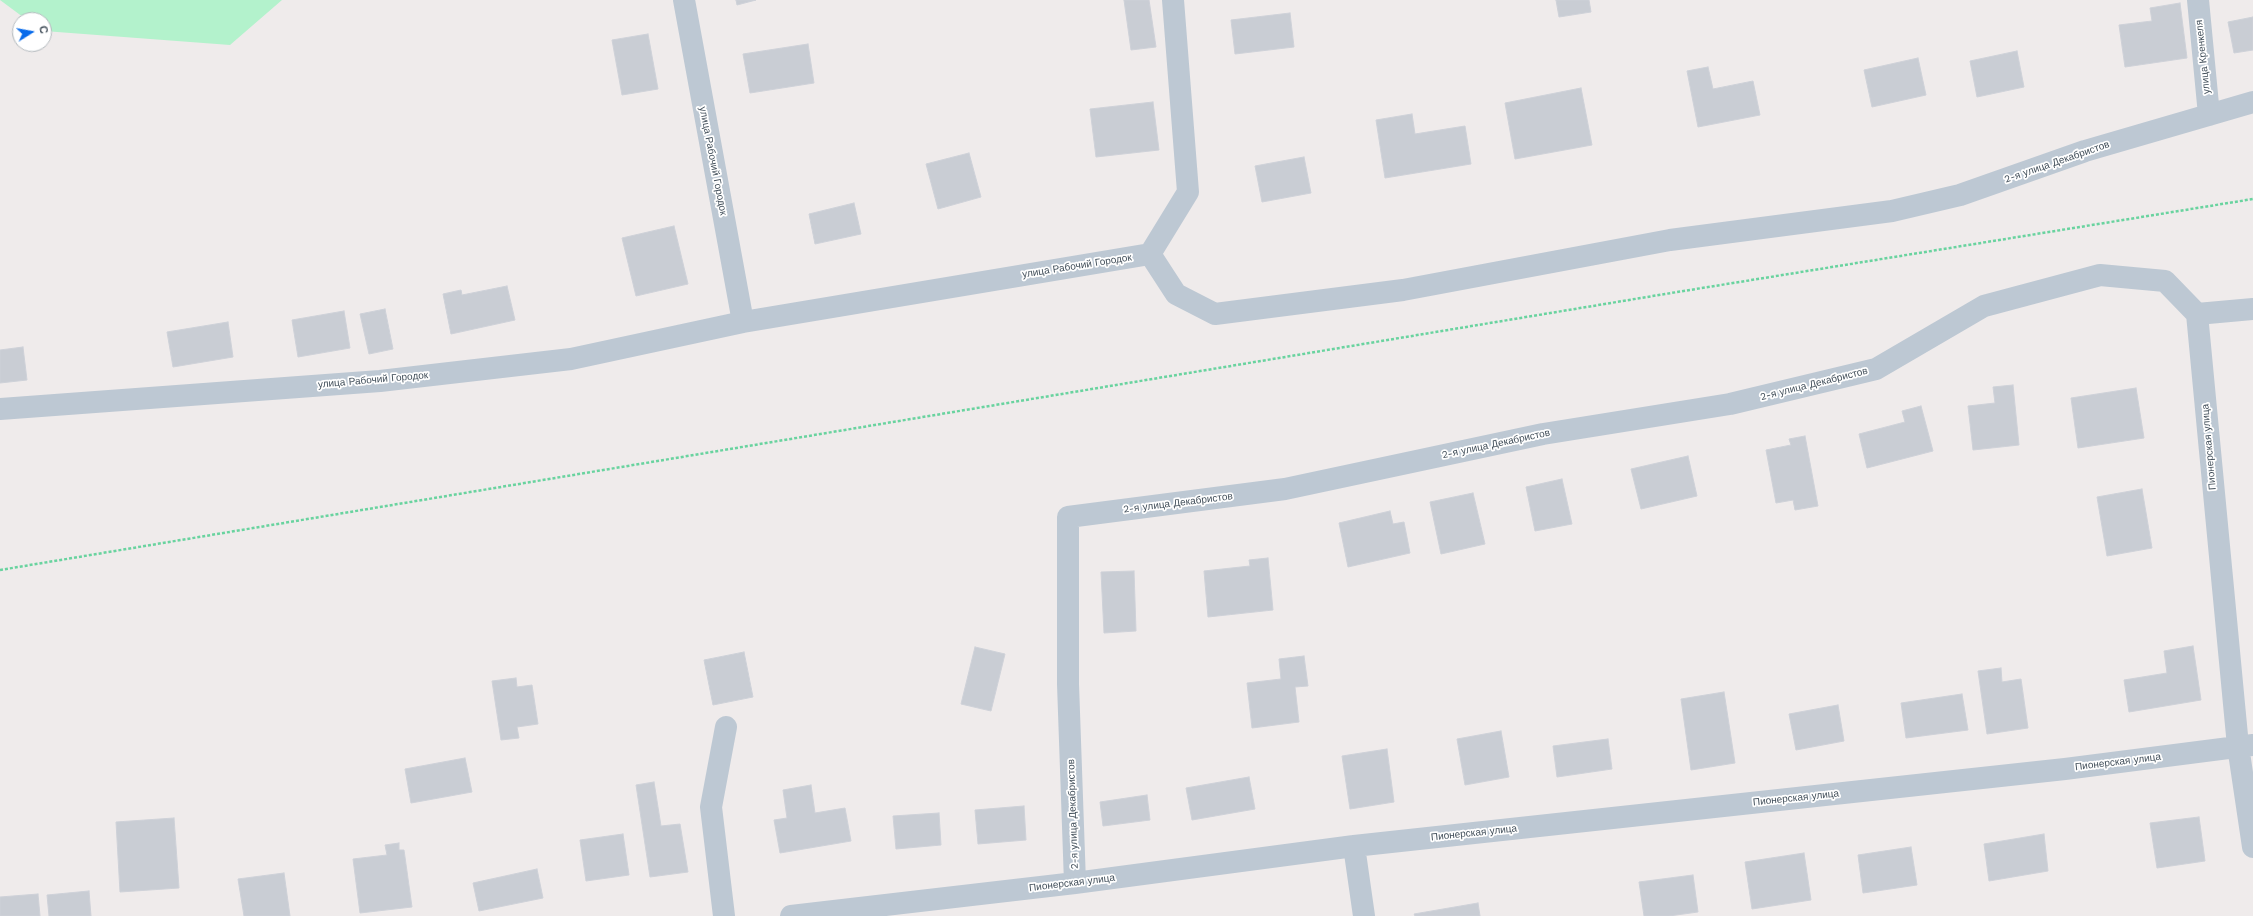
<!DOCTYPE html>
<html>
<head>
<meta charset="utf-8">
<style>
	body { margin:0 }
	#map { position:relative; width:2253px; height:916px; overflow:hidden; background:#efebeb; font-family:"Work Sans",sans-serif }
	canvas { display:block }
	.north { position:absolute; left:12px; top:12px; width:40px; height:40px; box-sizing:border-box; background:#fff; border:1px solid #b3b9bd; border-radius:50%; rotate:79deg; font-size:11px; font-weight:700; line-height:16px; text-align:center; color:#424f5a }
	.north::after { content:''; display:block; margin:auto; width:14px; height:18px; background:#086beb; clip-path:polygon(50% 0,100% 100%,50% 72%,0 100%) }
</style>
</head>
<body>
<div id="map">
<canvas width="2253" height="916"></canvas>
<div class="north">С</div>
</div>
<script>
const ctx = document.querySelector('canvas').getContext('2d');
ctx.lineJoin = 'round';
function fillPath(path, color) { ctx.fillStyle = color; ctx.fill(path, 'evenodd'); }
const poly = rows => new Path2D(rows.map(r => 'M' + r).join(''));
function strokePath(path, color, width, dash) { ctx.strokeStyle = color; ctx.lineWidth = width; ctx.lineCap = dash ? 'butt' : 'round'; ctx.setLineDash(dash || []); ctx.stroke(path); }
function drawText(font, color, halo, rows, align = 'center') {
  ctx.font = font + ' "Work Sans",sans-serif'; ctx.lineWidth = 3.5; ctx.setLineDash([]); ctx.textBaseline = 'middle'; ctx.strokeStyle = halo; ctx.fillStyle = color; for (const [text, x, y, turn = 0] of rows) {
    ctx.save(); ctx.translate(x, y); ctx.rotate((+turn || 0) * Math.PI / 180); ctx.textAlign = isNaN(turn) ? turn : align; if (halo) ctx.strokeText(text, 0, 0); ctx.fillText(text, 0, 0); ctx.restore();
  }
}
const green = poly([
	[0,0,282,0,230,45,44,31,44,20,27,20]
]);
const building = poly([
	[736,0,756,0,737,5,736,0],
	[1124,0,1149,0,1156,47,1131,50,1124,0],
	[1556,0,1589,0,1591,12,1559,17,1556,0],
	[2180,3,2187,58,2125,67,2119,25,2152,21,2150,8,2180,3],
	[1290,13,1294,47,1235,54,1231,20,1290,13],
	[2253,17,2253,50,2234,53,2228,22,2253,17],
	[648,34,658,89,622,95,612,40,648,34],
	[808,44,814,83,750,93,743,54,808,44],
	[2017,51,2024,87,1977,97,1970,61,2017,51],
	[1918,58,1926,95,1872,107,1864,70,1918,58],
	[1708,67,1713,89,1753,81,1760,115,1698,127,1687,71,1708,67],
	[1581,88,1592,145,1515,159,1505,103,1581,88],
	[1153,102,1159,150,1096,157,1090,109,1153,102],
	[1412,114,1415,134,1465,126,1471,164,1385,178,1376,120,1412,114],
	[969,153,981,197,938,209,926,164,969,153],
	[1304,157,1311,193,1262,202,1255,166,1304,157],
	[854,203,861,234,815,244,809,214,854,203],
	[674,226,688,284,636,296,622,238,674,226],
	[507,286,515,320,451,334,443,294,461,290,462,295,507,286],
	[385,309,393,349,369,354,360,314,385,309],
	[344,311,350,348,298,357,292,320,344,311],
	[228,322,233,357,173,367,167,332,228,322],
	[23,347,27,380,0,383,0,350,23,347],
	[2013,385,2019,445,1973,450,1968,406,1995,403,1993,387,2013,385],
	[2136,388,2144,438,2078,448,2071,398,2136,388],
	[1921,406,1933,451,1867,468,1859,434,1905,422,1902,411,1921,406],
	[1805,436,1818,506,1795,510,1793,500,1776,503,1766,450,1791,445,1789,439,1805,436],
	[1688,456,1697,496,1641,509,1631,469,1688,456],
	[1562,479,1572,524,1535,531,1526,487,1562,479],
	[2142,489,2152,548,2107,556,2097,497,2142,489],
	[1473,493,1485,544,1441,554,1430,502,1473,493],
	[1390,511,1393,524,1404,522,1410,553,1348,567,1339,523,1390,511],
	[1268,558,1273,610,1208,617,1204,571,1250,566,1249,560,1268,558],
	[1134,571,1136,631,1104,633,1101,572,1134,571],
	[2193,646,2201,700,2129,712,2124,680,2167,673,2164,651,2193,646],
	[975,647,1005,654,991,711,961,704,975,647],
	[744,652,753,697,713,705,704,660,744,652],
	[1304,656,1308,686,1295,687,1299,722,1252,728,1247,683,1281,679,1279,659,1304,656],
	[2001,668,2002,682,2021,679,2028,728,1987,734,1978,671,2001,668],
	[516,678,517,687,532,685,538,724,517,727,519,738,501,740,492,681,516,678],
	[1724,692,1735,763,1691,770,1681,699,1724,692],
	[1962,694,1968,730,1906,738,1901,703,1962,694],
	[1838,705,1844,741,1796,750,1789,714,1838,705],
	[1501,731,1509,777,1465,785,1457,739,1501,731],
	[1608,739,1612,769,1557,777,1553,746,1608,739],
	[1387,749,1394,802,1350,809,1342,756,1387,749],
	[465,758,472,792,411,803,405,769,465,758],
	[1249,777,1255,809,1192,820,1186,788,1249,777],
	[654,782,661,826,680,824,688,872,650,877,636,785,654,782],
	[811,785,815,813,845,808,851,841,780,853,774,820,787,818,783,790,811,785],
	[1147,795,1150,820,1103,826,1100,802,1147,795],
	[1024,806,1026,840,978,844,975,810,1024,806],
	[939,813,941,845,896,849,893,816,939,813],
	[2199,817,2205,861,2157,868,2150,823,2199,817],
	[174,818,179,888,120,892,116,822,174,818],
	[623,834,629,875,586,881,580,840,623,834],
	[2044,834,2048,871,1989,881,1984,844,2044,834],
	[399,843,399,850,404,850,412,907,360,913,353,859,387,855,385,845,399,843],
	[1911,847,1917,885,1863,893,1858,855,1911,847],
	[1804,853,1811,900,1752,909,1745,862,1804,853],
	[537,869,543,898,479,911,473,883,537,869],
	[284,873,290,916,244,916,238,879,284,873],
	[1693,875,1698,912,1669,916,1644,916,1639,882,1693,875],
	[89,891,91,916,49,916,47,895,89,891],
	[38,894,40,916,0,916,0,897,38,894],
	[1478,903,1480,916,1415,916,1414,914,1478,903]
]);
const path = poly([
	[0,570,1665,294,2253,199]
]);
const minor = poly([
	[684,0,743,322],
	[2198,0,2209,115],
	[1150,254,1176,294,1215,314,1403,290,1670,240,1892,211,1960,195,2085,151,2253,102],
	[2197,314,2238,746,2253,847],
	[2197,314,2253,309],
	[0,409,380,381,571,359,743,322,1150,254,1188,192,1173,0],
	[1354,846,1364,916],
	[1075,883,1068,684,1068,517,1285,489,1543,434,1730,404,1876,369,1984,306,2100,275,2165,281,2197,314],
	[724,916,711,807,726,727],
	[791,916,1075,883,1354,846,2065,769,2253,745]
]);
const streetNames = [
	["улица Кренкеля",2203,57,-96],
	["улица Рабочий Городок",713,161,79],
	["2-я улица Декабристов",2057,162,-19],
	["улица Рабочий Городок",1077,266,-9],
	["улица Рабочий Городок",373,380,-5],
	["2-я улица Декабристов",1814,384,-14],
	["2-я улица Декабристов",1496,444,-12],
	["Пионерская улица",2209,447,-95],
	["2-я улица Декабристов",1178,503,-7],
	["Пионерская улица",2118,762,-7],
	["Пионерская улица",1796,798,-6],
	["2-я улица Декабристов",1073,814,-92],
	["Пионерская улица",1474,833,-6],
	["Пионерская улица",1072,883,-7]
];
fillPath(green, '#b3f2cc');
fillPath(building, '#c9cdd4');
strokePath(building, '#ced1d8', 1);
strokePath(path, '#69d39f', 2.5, [3, 2]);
strokePath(minor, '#bdc8d3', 22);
drawText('10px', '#424f5a', '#fff', streetNames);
</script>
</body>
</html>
